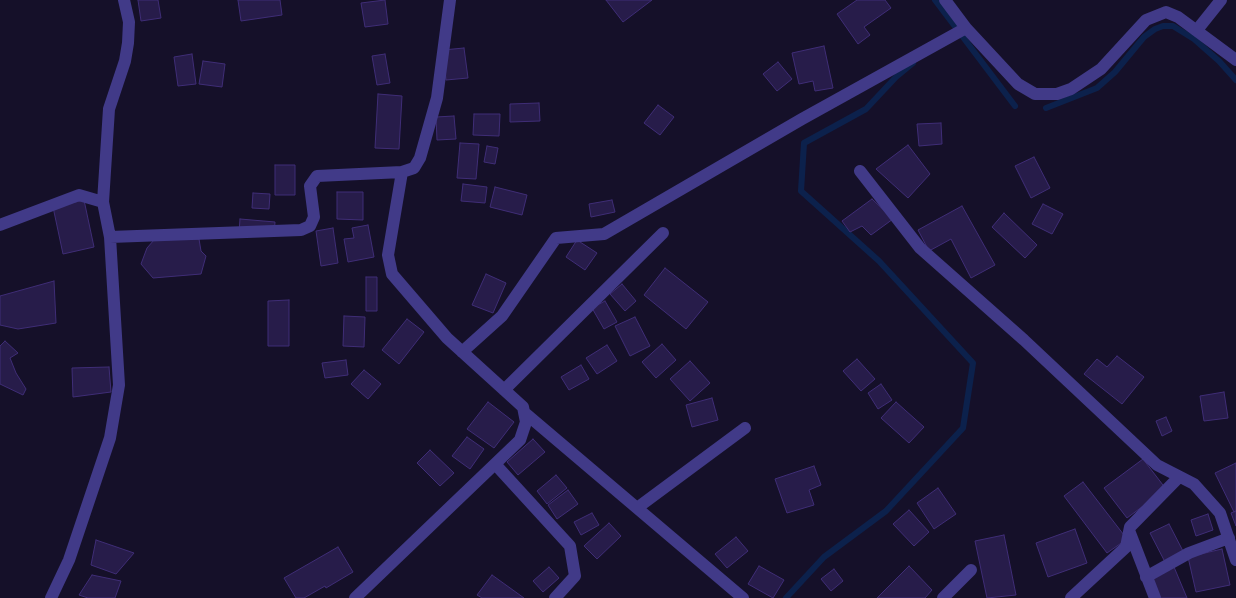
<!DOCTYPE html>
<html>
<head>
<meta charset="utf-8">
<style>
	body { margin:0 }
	canvas { display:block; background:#151029 }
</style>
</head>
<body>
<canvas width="1236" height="598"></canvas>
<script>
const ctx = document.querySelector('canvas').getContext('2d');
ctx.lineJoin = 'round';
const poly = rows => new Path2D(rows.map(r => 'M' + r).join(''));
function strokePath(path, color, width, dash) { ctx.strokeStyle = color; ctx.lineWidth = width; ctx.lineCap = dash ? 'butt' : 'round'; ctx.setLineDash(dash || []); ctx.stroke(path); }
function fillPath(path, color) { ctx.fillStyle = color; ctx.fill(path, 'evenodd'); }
const stream = poly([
	[935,0,1015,106],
	[1046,108,1097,88,1115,72,1144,37,1155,29,1163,26,1173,26,1194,39,1219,61,1236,80],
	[786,598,824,557,886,511,963,428,973,363,879,261,801,191,804,143,866,109,896,77,913,63]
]);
const building = poly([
	[138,0,158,0,161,18,141,21,138,0],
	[238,0,280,0,282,15,241,21,238,0],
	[385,0,388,24,365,27,361,3,385,0],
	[606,0,652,0,623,22,606,0],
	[857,0,885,0,891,8,864,27,870,35,858,44,837,14,857,0],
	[824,46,833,88,815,91,813,81,799,84,792,53,824,46],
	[464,48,468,78,446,80,443,50,464,48],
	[192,54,196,84,178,86,174,57,192,54],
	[385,54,390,83,377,85,372,56,385,54],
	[203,61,225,64,222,87,199,84,203,61],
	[778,62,792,79,777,91,763,74,778,62],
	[378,94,402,96,399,149,375,148,378,94],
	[539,103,540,121,510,122,510,104,539,103],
	[658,105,674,117,660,135,644,123,658,105],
	[474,114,500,114,499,136,473,135,474,114],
	[454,116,456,139,437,140,436,117,454,116],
	[941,123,942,144,919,146,917,124,941,123],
	[460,143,479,144,476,179,457,178,460,143],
	[908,145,930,174,908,198,876,169,908,145],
	[487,146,498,148,495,164,484,162,487,146],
	[1034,157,1050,188,1031,198,1015,166,1034,157],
	[275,165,295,165,295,195,275,195,275,165],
	[463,184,487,187,485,203,461,201,463,184],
	[495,187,527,195,522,215,490,207,495,187],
	[337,192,363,192,363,220,337,219,337,192],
	[253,193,270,194,269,209,252,208,253,193],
	[872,199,893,219,871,235,862,226,850,232,842,221,872,199],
	[84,200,94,247,63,254,53,207,84,200],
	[612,200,615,212,591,217,589,204,612,200],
	[1043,204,1063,214,1052,234,1032,224,1043,204],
	[962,206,995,265,971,278,951,239,929,251,918,230,962,206],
	[1004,213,1037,245,1025,258,992,227,1004,213],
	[240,219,275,222,274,236,239,233,240,219],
	[368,225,374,257,348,262,344,239,354,238,352,228,368,225],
	[333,228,338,263,321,266,316,231,333,228],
	[199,239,201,251,206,256,201,274,153,278,141,264,147,248,154,240,199,239],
	[577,240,597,253,585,270,566,257,577,240],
	[665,268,708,302,686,329,644,295,665,268],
	[486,274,506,283,493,313,472,305,486,274],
	[366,277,377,277,377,311,366,311,366,277],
	[54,281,56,323,18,329,0,325,0,296,54,281],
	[622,284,636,301,625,311,610,294,622,284],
	[289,300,289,346,268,346,268,301,289,300],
	[605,301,617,322,604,329,592,308,605,301],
	[344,316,365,317,364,347,343,346,344,316],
	[635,317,650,346,630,356,615,326,635,317],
	[407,319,424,332,399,364,382,350,407,319],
	[5,341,18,353,10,358,16,373,26,389,23,395,0,384,0,346,5,341],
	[662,344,676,360,656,378,642,362,662,344],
	[607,345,617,361,597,374,586,358,607,345],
	[1117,356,1144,377,1122,404,1084,374,1097,359,1107,367,1117,356],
	[857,359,875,379,861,391,843,371,857,359],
	[346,360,348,375,325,378,322,363,346,360],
	[690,361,710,383,690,401,670,379,690,361],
	[581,365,589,379,569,390,561,377,581,365],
	[109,367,111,392,73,397,72,368,109,367],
	[364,370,381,384,368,399,351,384,364,370],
	[881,384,892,400,878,409,868,393,881,384],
	[1224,392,1228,418,1204,421,1200,396,1224,392],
	[712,398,718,420,692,427,686,405,712,398],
	[488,402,514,422,494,448,467,429,488,402],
	[896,402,924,427,909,443,881,418,896,402],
	[1166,417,1172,431,1162,436,1156,421,1166,417],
	[467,437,484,449,470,469,452,456,467,437],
	[533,439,545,452,518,475,507,462,533,439],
	[430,450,454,473,440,486,417,463,430,450],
	[1143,459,1166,489,1127,518,1104,488,1143,459],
	[1236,463,1236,511,1234,512,1215,473,1236,463],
	[814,466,821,485,809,490,814,505,787,513,775,479,814,466],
	[556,475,567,488,547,504,537,491,556,475],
	[1083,482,1127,539,1107,553,1064,496,1083,482],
	[938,488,956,514,934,529,917,503,938,488],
	[568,490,578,504,557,519,548,505,568,490],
	[909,510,929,532,914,546,893,524,909,510],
	[1236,511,1236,526,1231,513,1236,511],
	[592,513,599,525,581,535,574,522,592,513],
	[1208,514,1213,530,1196,536,1191,520,1208,514],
	[609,523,621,536,597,559,584,546,609,523],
	[1169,524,1184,553,1165,562,1150,533,1169,524],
	[1075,529,1087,563,1048,577,1036,543,1075,529],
	[1004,535,1016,595,987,598,975,541,1004,535],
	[736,537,748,551,727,568,715,554,736,537],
	[96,540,134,553,116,574,91,565,96,540],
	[338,547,353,572,326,588,325,586,304,598,296,598,284,578,338,547],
	[1222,549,1230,585,1196,592,1188,557,1222,549],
	[759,566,784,580,773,598,748,584,759,566],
	[909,566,932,590,925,598,877,598,909,566],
	[549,567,559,578,543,592,533,581,549,567],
	[1174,567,1187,598,1158,598,1149,577,1174,567],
	[834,569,843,581,831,591,821,579,834,569],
	[92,575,121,581,115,598,88,598,79,595,92,575],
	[492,575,524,598,482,598,477,595,492,575]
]);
const minor = poly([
	[945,0,966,28,1018,84,1035,94,1057,94,1071,89,1101,69,1146,20,1166,12,1178,17,1236,60],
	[1197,30,1221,0],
	[860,171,920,248,1024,340,1157,465,1194,484,1220,513,1236,560],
	[0,225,79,195,103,202],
	[110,237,301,230,310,226,314,217,310,186,317,176,402,172,414,168,420,158,437,98,450,0],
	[462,352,502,316,556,238,604,234,802,119,966,28],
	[504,390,663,233],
	[525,413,743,598],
	[495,464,570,546,575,576,555,598],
	[637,508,745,428],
	[1130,533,1155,598],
	[1146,577,1189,553,1229,538],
	[51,598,69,560,110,438,119,385,110,237,103,202,109,109,125,61,128,43,129,22,124,0],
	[355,598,520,440,526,422,523,407,447,338,392,274,388,255,402,172],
	[943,598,971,570],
	[1071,598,1126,547,1130,527,1179,477]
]);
strokePath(stream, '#0c214c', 6);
fillPath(building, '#271c4a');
strokePath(building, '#3f2d76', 1);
strokePath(minor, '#413a88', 12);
</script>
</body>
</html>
